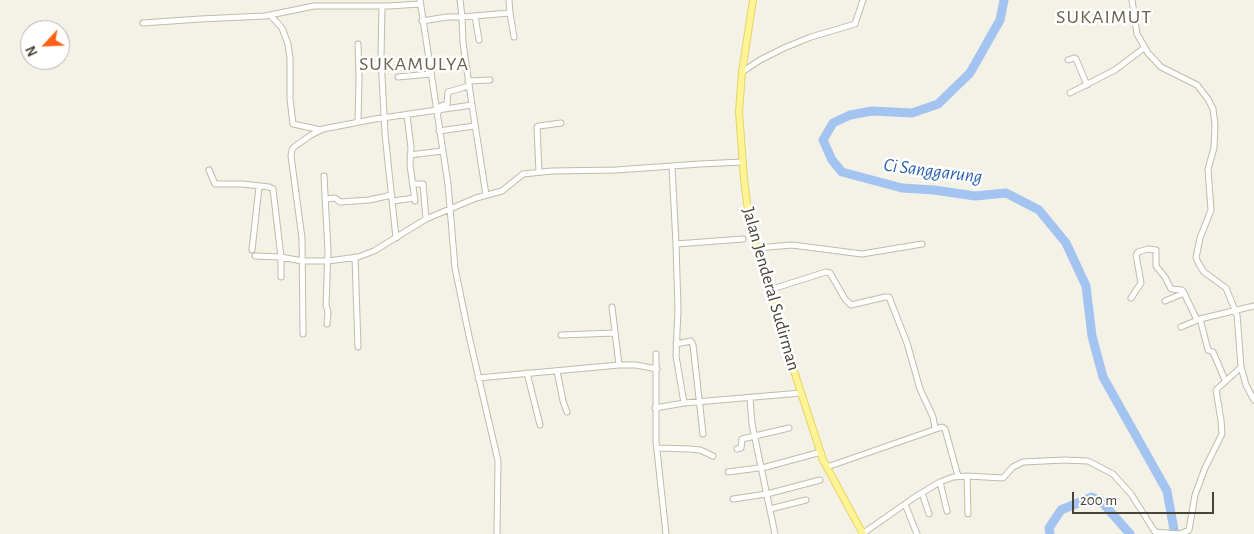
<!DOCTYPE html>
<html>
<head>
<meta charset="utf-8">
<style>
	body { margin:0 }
	#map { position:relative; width:1254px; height:534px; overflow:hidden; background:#f4f2e7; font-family:"Alegreya Sans",sans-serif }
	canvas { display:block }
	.north { position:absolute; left:20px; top:20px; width:50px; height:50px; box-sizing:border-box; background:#fff; border:1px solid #b5b4af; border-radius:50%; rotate:245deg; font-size:14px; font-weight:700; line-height:20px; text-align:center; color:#474336 }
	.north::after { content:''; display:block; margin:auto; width:18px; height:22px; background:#fc6216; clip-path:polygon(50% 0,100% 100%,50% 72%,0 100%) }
	.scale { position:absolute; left:1072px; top:492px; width:142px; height:22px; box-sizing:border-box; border:2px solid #474336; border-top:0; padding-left:6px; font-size:15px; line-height:18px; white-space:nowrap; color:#474336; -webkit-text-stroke:4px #fff; paint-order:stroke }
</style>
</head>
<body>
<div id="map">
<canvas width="1254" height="534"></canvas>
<div class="north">N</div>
<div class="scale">200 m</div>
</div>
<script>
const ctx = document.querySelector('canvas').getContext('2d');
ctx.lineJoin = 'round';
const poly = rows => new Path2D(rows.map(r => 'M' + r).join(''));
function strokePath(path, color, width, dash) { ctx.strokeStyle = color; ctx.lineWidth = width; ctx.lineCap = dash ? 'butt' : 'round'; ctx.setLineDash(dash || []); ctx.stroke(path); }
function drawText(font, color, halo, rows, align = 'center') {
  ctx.font = font + ' "Alegreya Sans",sans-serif'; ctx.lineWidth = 5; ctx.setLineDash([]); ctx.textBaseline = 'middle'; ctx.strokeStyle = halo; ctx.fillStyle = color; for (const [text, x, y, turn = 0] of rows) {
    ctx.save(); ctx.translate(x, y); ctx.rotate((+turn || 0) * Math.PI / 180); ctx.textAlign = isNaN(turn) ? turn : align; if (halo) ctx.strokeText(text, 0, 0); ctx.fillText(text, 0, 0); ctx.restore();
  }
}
const river = poly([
	[1004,0,1000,20,970,73,938,104,912,113,872,111,850,115,833,123,823,140,832,160,842,172,902,188,934,190,975,196,1006,193,1039,210,1066,243,1086,286,1092,336,1103,377,1167,491,1174,530,1171,534],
	[1050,534,1049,528,1061,510,1092,497,1101,501,1130,534]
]);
const minor = poly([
	[420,0,448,184,455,268,469,336,498,461,497,534],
	[460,0,462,17,510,13,509,0],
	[382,6,381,57,385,134,396,238],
	[510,13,514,37],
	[271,16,282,28,288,44,290,58,290,99,293,124,321,130],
	[475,16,479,40],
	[422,21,447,17,462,17,463,43,472,105],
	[143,23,200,19,265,16,314,6,389,6,420,4],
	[358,44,359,78,358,122],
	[1068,60,1074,58,1076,59,1087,85],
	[742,72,760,60,784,48,811,37,855,24,863,0],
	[398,77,430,74],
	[468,81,490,80],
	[1070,93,1115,70,1144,48],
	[439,111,441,106,447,104,448,92,469,86],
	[407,115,411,148,410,165,415,201],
	[439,131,474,126],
	[410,155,442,151],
	[672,166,676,244,743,239],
	[209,170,215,184,242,184,269,187,273,189,281,257,302,261,328,261,358,257,374,251,426,219,476,198,502,191,523,174,552,171,616,170,700,164,742,162],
	[539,172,537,127,539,126,561,123],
	[324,176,328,251,326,305,328,312,327,324],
	[413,184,423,184,426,219],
	[325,199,335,198,340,202,369,200,392,195],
	[393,201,414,198],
	[676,244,678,309,676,356,684,403],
	[756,248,792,245,862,254,922,244],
	[252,250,259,187],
	[255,256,281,257,281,277],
	[355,257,358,347],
	[769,290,826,272,830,273,845,299,851,305,885,297,889,297,907,343,920,389,933,417,935,428],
	[1131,298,1141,283,1136,255,1138,252,1148,249,1156,250,1156,266,1165,277,1171,289,1182,290,1184,293],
	[1165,301,1184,293,1197,320],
	[612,307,619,365],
	[1200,319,1208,350,1213,352,1225,380],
	[1181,327,1200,319,1254,306],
	[303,334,302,238,291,156,292,150,294,147,311,135,323,129,375,119,472,105,486,195],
	[561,335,615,333],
	[676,344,691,341,693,345,703,434],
	[656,354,656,441,666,534],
	[1241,367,1246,385,1254,400],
	[557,371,563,401,567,412],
	[527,373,540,425],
	[478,378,619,365,636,365,657,369],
	[750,398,752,424,775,534],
	[655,408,684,403,801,393],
	[657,448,690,449,700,450,713,456],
	[737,449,741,448,742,439,789,428],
	[827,467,942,427,945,429,958,476],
	[728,472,766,467,821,452],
	[967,476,968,514],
	[940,482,947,511],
	[922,493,929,514],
	[733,499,767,494,820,480],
	[905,504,917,534],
	[770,509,806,500],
	[862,534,915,497,940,482,953,477,967,476,1003,478,1013,467,1023,462,1064,460,1088,461,1113,474,1131,494,1155,532,1180,534,1189,530,1195,495,1205,468,1222,434,1221,420,1216,390,1241,367,1238,327,1237,315,1226,288,1204,272,1200,266,1196,258,1200,238,1211,210,1208,169,1214,148,1215,124,1213,109,1208,99,1197,85,1161,67,1148,53,1137,34,1132,0]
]);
const major = poly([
	[753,0,742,72,739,112,744,179,750,226,794,371,823,460,863,534]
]);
const streetNames = [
	["Jalan Jenderal Sudirman",771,289,74]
];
const waterNames = [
	["Ci Sanggarung",933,171,7]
];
const quarterNames = [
	["SUKAIMUT",1104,17],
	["SUKAMULYA",414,64]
];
strokePath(river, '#a3c3f1', 9);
strokePath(minor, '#bfbca9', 7);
strokePath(major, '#e5d564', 8);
strokePath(minor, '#fff', 5);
strokePath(major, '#fff495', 6);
drawText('18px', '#474336', '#fff', streetNames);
drawText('italic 19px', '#2d63b4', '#fff', waterNames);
ctx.letterSpacing = '1px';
drawText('20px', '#6a634d', '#fff', quarterNames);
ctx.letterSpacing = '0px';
</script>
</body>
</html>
